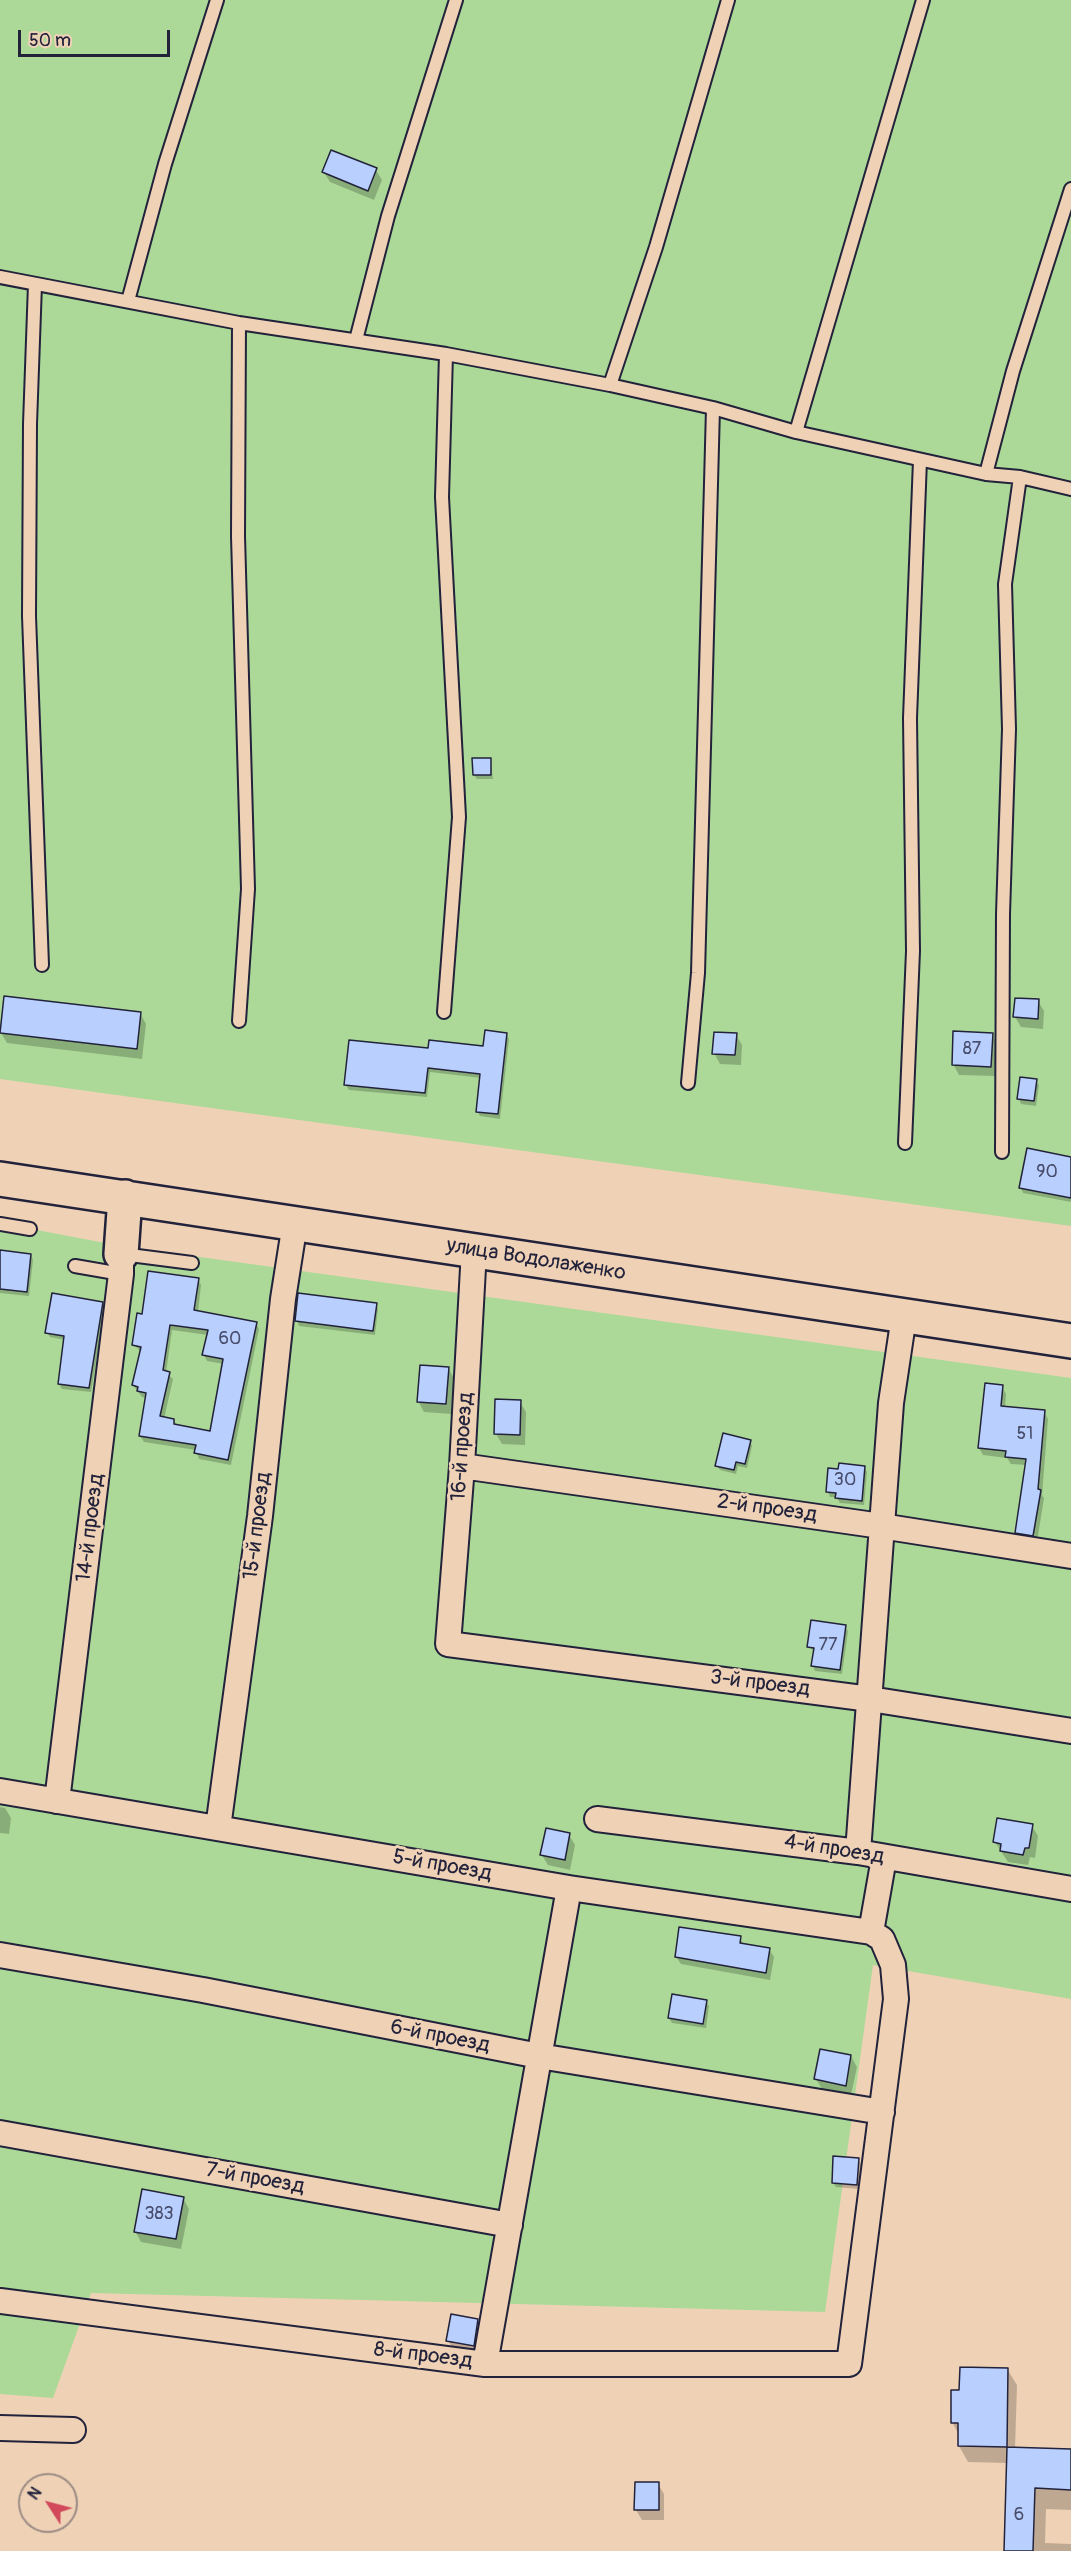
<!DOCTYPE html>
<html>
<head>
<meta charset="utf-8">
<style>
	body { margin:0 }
	#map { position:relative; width:1071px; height:2551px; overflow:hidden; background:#efd2b6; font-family:Pangolin,sans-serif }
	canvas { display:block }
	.north { position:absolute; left:18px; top:2473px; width:60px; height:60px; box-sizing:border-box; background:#efd2b6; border:2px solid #9d8c85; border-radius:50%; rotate:306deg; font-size:16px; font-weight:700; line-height:24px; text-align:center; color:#22223b }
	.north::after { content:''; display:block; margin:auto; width:21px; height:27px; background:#d1495b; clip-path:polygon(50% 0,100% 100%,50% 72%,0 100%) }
	.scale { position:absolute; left:18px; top:30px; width:152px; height:27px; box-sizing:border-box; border:3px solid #22223b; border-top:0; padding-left:8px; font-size:18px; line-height:21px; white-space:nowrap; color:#22223b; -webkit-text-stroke:4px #efd2b6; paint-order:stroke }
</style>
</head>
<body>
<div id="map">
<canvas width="1071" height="2551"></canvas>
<div class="north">N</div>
<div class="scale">50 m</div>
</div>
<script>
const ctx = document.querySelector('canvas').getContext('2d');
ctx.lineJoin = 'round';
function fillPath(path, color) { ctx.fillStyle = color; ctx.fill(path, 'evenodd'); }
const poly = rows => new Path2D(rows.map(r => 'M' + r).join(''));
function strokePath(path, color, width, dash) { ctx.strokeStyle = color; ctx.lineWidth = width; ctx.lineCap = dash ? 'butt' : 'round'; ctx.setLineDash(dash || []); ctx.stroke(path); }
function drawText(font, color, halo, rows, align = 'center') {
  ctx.font = font + ' Pangolin,sans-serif'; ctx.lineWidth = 6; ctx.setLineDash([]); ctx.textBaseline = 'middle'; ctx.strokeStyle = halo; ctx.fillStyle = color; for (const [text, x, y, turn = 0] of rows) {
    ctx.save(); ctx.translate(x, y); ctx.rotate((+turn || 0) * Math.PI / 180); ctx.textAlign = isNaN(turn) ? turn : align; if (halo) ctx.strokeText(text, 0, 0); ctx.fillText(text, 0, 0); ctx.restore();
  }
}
const green = poly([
	[0,0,1071,0,1071,1226,0,1079],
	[0,1223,121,1246,1071,1378,1071,1999,873,1965,825,2312,91,2293,53,2398,0,2394]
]);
const shadow = poly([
	[376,170,382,180,374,200,330,182,324,172],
	[490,759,493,779,477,779,474,775],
	[1038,1001,1044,1011,1043,1029,1021,1027,1015,1017],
	[140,1013,146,1024,142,1059,7,1043,1,1033],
	[506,1034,509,1039,500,1119,480,1116,477,1111,481,1078,430,1072,427,1097,349,1090,346,1085,484,1047],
	[736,1035,742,1045,741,1065,720,1064,714,1053],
	[992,1035,998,1045,996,1076,959,1075,953,1064],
	[1036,1081,1039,1085,1036,1106,1021,1104,1019,1099],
	[1071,1158,1071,1202,1023,1193,1021,1188],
	[0,1251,31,1255,33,1260,29,1296,0,1293],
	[198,1279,201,1285,198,1312,256,1323,259,1329,231,1465,199,1459,196,1450,144,1442,140,1436,147,1398,142,1397,133,1385,141,1352,134,1345,143,1315],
	[172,1330,208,1335,204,1355,207,1361,224,1364,211,1432,177,1426,174,1420,164,1419,173,1379,166,1373],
	[102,1304,105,1308,91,1392,62,1389,59,1384,65,1340,50,1337,47,1332],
	[376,1304,378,1309,375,1335,299,1326,297,1321],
	[448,1368,454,1378,452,1414,424,1412,418,1401],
	[1002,1387,1006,1394,1005,1408,1044,1412,1048,1419,1042,1495,1044,1498,1037,1542,1021,1540,1017,1532,1027,1465,1011,1464,1007,1458,983,1455,979,1448],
	[520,1402,526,1412,525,1445,502,1444,496,1434],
	[750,1441,752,1446,747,1468,738,1466,736,1474,720,1470,717,1466],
	[864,1467,867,1472,864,1505,840,1503,836,1497,830,1497,828,1492,839,1470],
	[845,1627,848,1631,842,1674,815,1671,813,1666,815,1652,809,1647],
	[0,1807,5,1808,11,1818,9,1834,0,1833],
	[1032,1826,1038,1836,1035,1858,1030,1857,1028,1865,1008,1862,995,1842],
	[569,1835,575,1845,570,1870,548,1865,542,1855],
	[740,1938,744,1945,769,1949,774,1957,770,1980,681,1964,676,1957],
	[706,2001,709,2006,706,2028,672,2023,669,2018],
	[851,2056,857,2067,851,2095,822,2089,816,2079],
	[858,2159,861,2164,859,2189,836,2187,833,2183],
	[183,2198,189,2209,181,2249,141,2242,135,2231],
	[477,2321,483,2331,481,2345,453,2340,453,2343,480,2348,479,2355,454,2351,448,2340],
	[1007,2369,1017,2385,1015,2449,1071,2450,1071,2510,1046,2509,1045,2543,1071,2544,1071,2551,1006,2551,1008,2463,968,2462,959,2446,959,2435,952,2422,961,2392],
	[658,2484,664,2494,664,2520,642,2520,636,2510]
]);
const building = poly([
	[331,150,377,168,368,191,322,172,331,150],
	[472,758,491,758,491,775,473,775,472,758],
	[4,996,141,1012,137,1049,0,1033,4,996],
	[1015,998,1039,999,1038,1019,1013,1017,1015,998],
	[485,1030,507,1033,498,1114,476,1112,480,1074,428,1068,425,1093,344,1085,349,1040,428,1048,429,1040,483,1046,485,1030],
	[953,1031,993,1033,991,1067,952,1065,953,1031],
	[714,1032,737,1033,735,1055,712,1054,714,1032],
	[1020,1077,1037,1079,1034,1101,1017,1099,1020,1077],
	[1027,1148,1071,1157,1071,1198,1019,1188,1027,1148],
	[0,1250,31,1254,27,1292,0,1289,0,1250],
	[148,1271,199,1278,194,1310,257,1322,228,1460,194,1453,196,1445,139,1436,146,1393,137,1391,138,1387,132,1385,141,1347,132,1345,137,1313,142,1314,148,1271],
	[170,1325,208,1330,202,1355,223,1359,210,1431,174,1424,174,1419,160,1416,170,1372,163,1370,170,1325],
	[52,1293,103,1302,89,1388,58,1384,64,1336,45,1333,52,1293],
	[298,1293,377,1303,373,1331,295,1321,298,1293],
	[420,1365,449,1367,446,1404,417,1402,420,1365],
	[985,1383,1003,1385,1001,1406,1045,1410,1038,1489,1041,1490,1033,1536,1015,1533,1026,1459,1005,1457,1006,1451,978,1448,985,1383],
	[495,1399,521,1400,520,1435,494,1434,495,1399],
	[723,1433,751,1440,745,1464,736,1462,734,1470,715,1466,723,1433],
	[839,1463,865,1466,862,1501,835,1498,836,1493,826,1492,828,1468,838,1469,839,1463],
	[811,1620,846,1625,840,1670,811,1666,814,1648,807,1647,811,1620],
	[997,1818,1033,1824,1029,1848,1025,1848,1023,1855,1000,1851,1001,1844,993,1842,997,1818],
	[546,1828,570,1833,565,1860,540,1855,546,1828],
	[679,1927,741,1936,740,1943,770,1948,766,1973,675,1957,679,1927],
	[672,1994,707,2000,703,2024,668,2018,672,1994],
	[820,2049,851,2055,846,2086,814,2079,820,2049],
	[833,2156,859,2158,857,2185,832,2183,833,2156],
	[142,2189,184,2197,176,2239,134,2232,142,2189],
	[451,2314,478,2319,474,2346,446,2341,451,2314],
	[960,2367,1008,2368,1007,2447,958,2446,958,2423,951,2423,951,2390,959,2390,960,2367],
	[1007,2447,1071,2449,1071,2490,1035,2488,1033,2551,1004,2551,1007,2447],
	[635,2482,659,2482,659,2510,634,2510,635,2482]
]);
const service = poly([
	[0,277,239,323,446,354,610,385,713,408,796,432,986,474,1020,477,1071,489],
	[35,284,30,424,29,616,42,965],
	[128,301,165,164,217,0],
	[239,323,238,536,248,889,239,1021],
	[356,340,388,216,456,0],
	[610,385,656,247,728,0],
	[796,432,923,0],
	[986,474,1013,371,1071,189],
	[444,1012,459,817,442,497,446,354],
	[688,1083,698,973,713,408],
	[905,1143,913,951,910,718,920,460],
	[1002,1152,1003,914,1009,729,1005,584,1020,477],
	[0,1224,30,1229],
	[122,1254,192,1263],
	[75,1266,121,1274]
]);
const minor = poly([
	[474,1250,462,1466,448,1644,870,1699,1071,1731],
	[462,1466,881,1526,1071,1556],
	[0,1791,569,1888,871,1932,882,1939,893,1965,896,1999,849,2364,485,2364,0,2301],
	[57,1801,121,1274,121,1254],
	[597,1819,858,1852,1071,1889],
	[218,1828,260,1516,283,1299,295,1223],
	[858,1852,891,1403,904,1316],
	[871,1932,884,1858],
	[0,1955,203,1990,539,2056,882,2112],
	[0,2133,510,2225],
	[485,2364,569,1888],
	[0,2428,73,2430]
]);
const secondary = poly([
	[0,1179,1071,1341],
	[121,1254,125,1197]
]);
const numberNames = [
	["87",972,1049],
	["90",1047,1172],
	["60",230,1339],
	["51",1025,1434],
	["30",845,1480],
	["77",828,1645],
	["383",159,2214],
	["6",1019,2515]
];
const streetNames = [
	["улица Водолаженко",536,1260,9],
	["16-й проезд",463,1447,-86],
	["2-й проезд",767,1509,8],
	["15-й проезд",258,1526,-83],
	["14-й проезд",91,1528,-83],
	["3-й проезд",760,1684,7],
	["4-й проезд",834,1850,9],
	["5-й проезд",442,1866,10],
	["6-й проезд",440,2037,11],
	["7-й проезд",255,2179,10],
	["8-й проезд",423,2356,7]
];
fillPath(green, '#acd998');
fillPath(shadow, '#0003');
fillPath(building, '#b9cffe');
strokePath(building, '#22223b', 1.5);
strokePath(service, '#22223b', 16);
strokePath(minor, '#22223b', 28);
strokePath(secondary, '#22223b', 38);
strokePath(service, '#efd2b6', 12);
strokePath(minor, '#efd2b6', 24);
strokePath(secondary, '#efd2b6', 33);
drawText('18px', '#484d6c', null, numberNames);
drawText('21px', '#22223b', '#efd2b6', streetNames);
</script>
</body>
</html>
